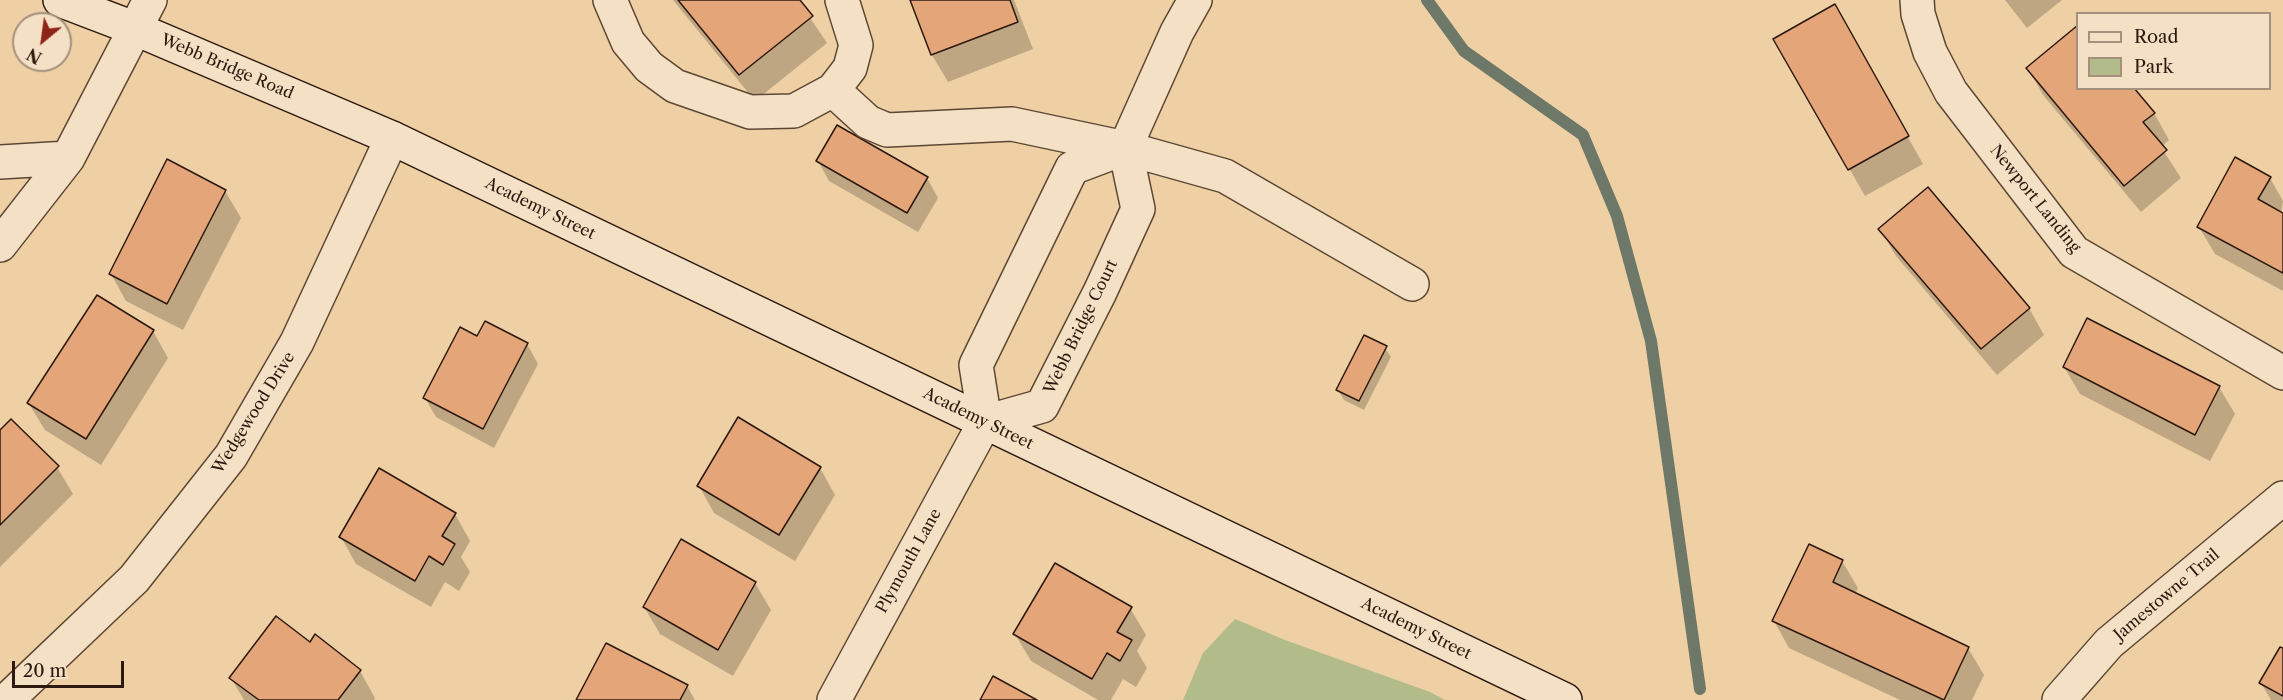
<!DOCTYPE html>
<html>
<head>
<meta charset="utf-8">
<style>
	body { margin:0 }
	#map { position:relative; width:2283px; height:700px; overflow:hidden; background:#eed0a4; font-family:"Libre Caslon Text",serif }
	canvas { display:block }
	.legend { position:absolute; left:2076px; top:12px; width:195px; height:78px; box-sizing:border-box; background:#f4e0c4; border:2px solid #a4907c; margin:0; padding:8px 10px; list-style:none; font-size:18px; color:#2d190f }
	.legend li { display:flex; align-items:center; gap:12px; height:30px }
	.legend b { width:30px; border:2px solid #a4907c }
	.north { position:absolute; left:12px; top:12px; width:60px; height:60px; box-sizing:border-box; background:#f4e0c4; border:2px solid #a4907c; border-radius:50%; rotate:209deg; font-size:16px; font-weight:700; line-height:24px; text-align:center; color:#2d190f }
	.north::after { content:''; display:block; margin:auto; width:21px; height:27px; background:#8f2418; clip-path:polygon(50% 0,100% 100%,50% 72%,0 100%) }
	.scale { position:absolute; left:12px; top:661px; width:112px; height:27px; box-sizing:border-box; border:3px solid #2d190f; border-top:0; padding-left:8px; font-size:18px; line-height:21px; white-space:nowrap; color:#2d190f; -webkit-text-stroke:4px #f4e0c4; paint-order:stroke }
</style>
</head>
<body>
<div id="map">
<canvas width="2283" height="700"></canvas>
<ul class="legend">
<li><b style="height:8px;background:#f4e0c4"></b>Road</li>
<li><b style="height:16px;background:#b2bc8b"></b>Park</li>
</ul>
<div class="north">N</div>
<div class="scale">20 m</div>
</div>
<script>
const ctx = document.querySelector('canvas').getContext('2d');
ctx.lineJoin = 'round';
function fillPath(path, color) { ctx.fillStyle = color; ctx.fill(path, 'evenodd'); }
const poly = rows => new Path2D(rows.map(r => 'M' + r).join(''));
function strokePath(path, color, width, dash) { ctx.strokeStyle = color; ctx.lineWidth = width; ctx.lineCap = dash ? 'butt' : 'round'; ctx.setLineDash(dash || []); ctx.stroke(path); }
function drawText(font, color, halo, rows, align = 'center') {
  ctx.font = font + ' "Libre Caslon Text",serif'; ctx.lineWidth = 6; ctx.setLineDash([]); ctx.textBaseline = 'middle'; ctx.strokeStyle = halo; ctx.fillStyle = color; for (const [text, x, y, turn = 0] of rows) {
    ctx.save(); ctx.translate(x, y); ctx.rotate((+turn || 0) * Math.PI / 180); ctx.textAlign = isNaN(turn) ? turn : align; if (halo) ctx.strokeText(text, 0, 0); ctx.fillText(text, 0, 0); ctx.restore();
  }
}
const green = poly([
	[1235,619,1285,640,1430,692,1445,700,1183,700,1203,653]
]);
const shadow = poly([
	[673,0,798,0,827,43,755,101],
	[911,0,1014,0,1033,49,948,82,932,55],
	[2005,0,2062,0,2027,28],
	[1834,6,1923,164,1865,196,1775,39],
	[2028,68,2078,88,2154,113,2169,140,2161,147,2181,178,2141,212,2043,95],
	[818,161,927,178,938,198,918,232,829,181],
	[2270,178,2283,201,2281,213,2283,215,2283,291,2215,254,2199,227],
	[225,191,241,218,183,330,126,301,111,274],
	[1880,229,2029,308,2044,335,1997,375,1896,256],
	[153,331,168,358,101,465,45,430,29,404],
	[478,338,527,344,538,364,494,448,436,417,425,398],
	[1385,348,1391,357,1364,410,1344,400,1338,390],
	[2064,367,2219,387,2235,414,2210,461,2080,394],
	[0,432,57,467,73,494,0,567],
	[820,468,835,495,795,561,714,513,699,486],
	[455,514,470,541,461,557,470,572,459,591,445,582,431,607,356,564,341,537],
	[1842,561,1858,588,1855,594,1968,648,1984,675,1972,700,1900,700,1789,648,1774,621],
	[755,583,771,610,733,676,660,634,644,607],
	[1130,608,1146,635,1137,651,1147,668,1136,687,1123,679,1111,700,1098,700,1031,661,1015,634],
	[310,644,360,671,375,698,374,700,244,700,231,678],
	[2283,650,2283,700,2271,700,2261,683],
	[687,686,695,700,578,700]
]);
const stream = poly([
	[1427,0,1464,51,1583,135,1617,216,1651,341,1700,689]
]);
const building = poly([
	[678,0,800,0,813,16,739,75,678,0],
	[910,0,1010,0,1018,22,931,55,910,0],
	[1835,4,1909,136,1848,170,1773,39,1835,4],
	[2078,25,2078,88,2134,88,2155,113,2143,122,2167,150,2124,186,2026,68,2078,25],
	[837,125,928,177,907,213,816,161,837,125],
	[2235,157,2271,177,2258,199,2283,213,2283,273,2197,227,2235,157],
	[167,159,226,190,167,304,109,274,167,159],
	[1928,187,2030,308,1981,349,1878,229,1928,187],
	[97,295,154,330,86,439,27,403,97,295],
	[2087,318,2220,386,2195,435,2063,367,2087,318],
	[485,321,528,343,483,429,423,398,460,327,477,336,485,321],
	[1364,335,1387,346,1359,401,1336,390,1364,335],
	[738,417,821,467,779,535,697,486,738,417],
	[11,419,59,466,0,525,0,430,11,419],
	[379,468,456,513,442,536,455,544,443,565,429,556,415,581,339,537,379,468],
	[681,539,756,582,718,650,643,607,681,539],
	[1809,544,1843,560,1833,582,1969,647,1944,700,1772,621,1809,544],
	[1055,563,1132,607,1117,632,1132,640,1120,661,1107,653,1092,679,1013,634,1055,563],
	[276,616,310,642,315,634,361,670,338,700,259,700,229,678,276,616],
	[606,643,688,685,680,700,576,700,606,643],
	[2280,647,2283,648,2283,696,2259,683,2280,647],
	[993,676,1037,700,980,700,993,676]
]);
const street = poly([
	[610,0,628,42,649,67,675,86,750,112,794,111,833,90,850,68,856,45,842,0],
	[1917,0,1918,14,1930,52,1951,92,2074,252,2283,373],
	[833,90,868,122,887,130,1012,124,1125,148,1225,176,1412,284],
	[0,162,68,158],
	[0,245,68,158,150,0],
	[985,422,1042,406,1100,292,1138,209,1125,148,1177,32,1195,0],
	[985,422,976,365,1072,168,1125,148],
	[7,700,134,579,231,456,297,342,392,138],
	[834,700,985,422],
	[2059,700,2109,643,2283,498]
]);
const secondary = poly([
	[60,0,136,29,392,138,1565,700]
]);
const streetNames = [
	["Webb Bridge Road",227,67,23],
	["Newport Landing",2035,199,51],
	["Academy Street",540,209,26],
	["Webb Bridge Court",1081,327,-64],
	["Wedgewood Drive",254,413,-58],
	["Academy Street",978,419,26],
	["Plymouth Lane",909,561,-61],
	["Jamestowne Trail",2167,595,-40],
	["Academy Street",1416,629,26]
];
fillPath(green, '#b2bc8b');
fillPath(shadow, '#0003');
strokePath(stream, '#6e7869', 12);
fillPath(building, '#e4a578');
strokePath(building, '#2d190f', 1.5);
strokePath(street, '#5d4734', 36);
strokePath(secondary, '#2d190f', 36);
strokePath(street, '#f4e0c4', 33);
strokePath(secondary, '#f4e0c4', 33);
drawText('16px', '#2d190f', '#f4e0c4', streetNames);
</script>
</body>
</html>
